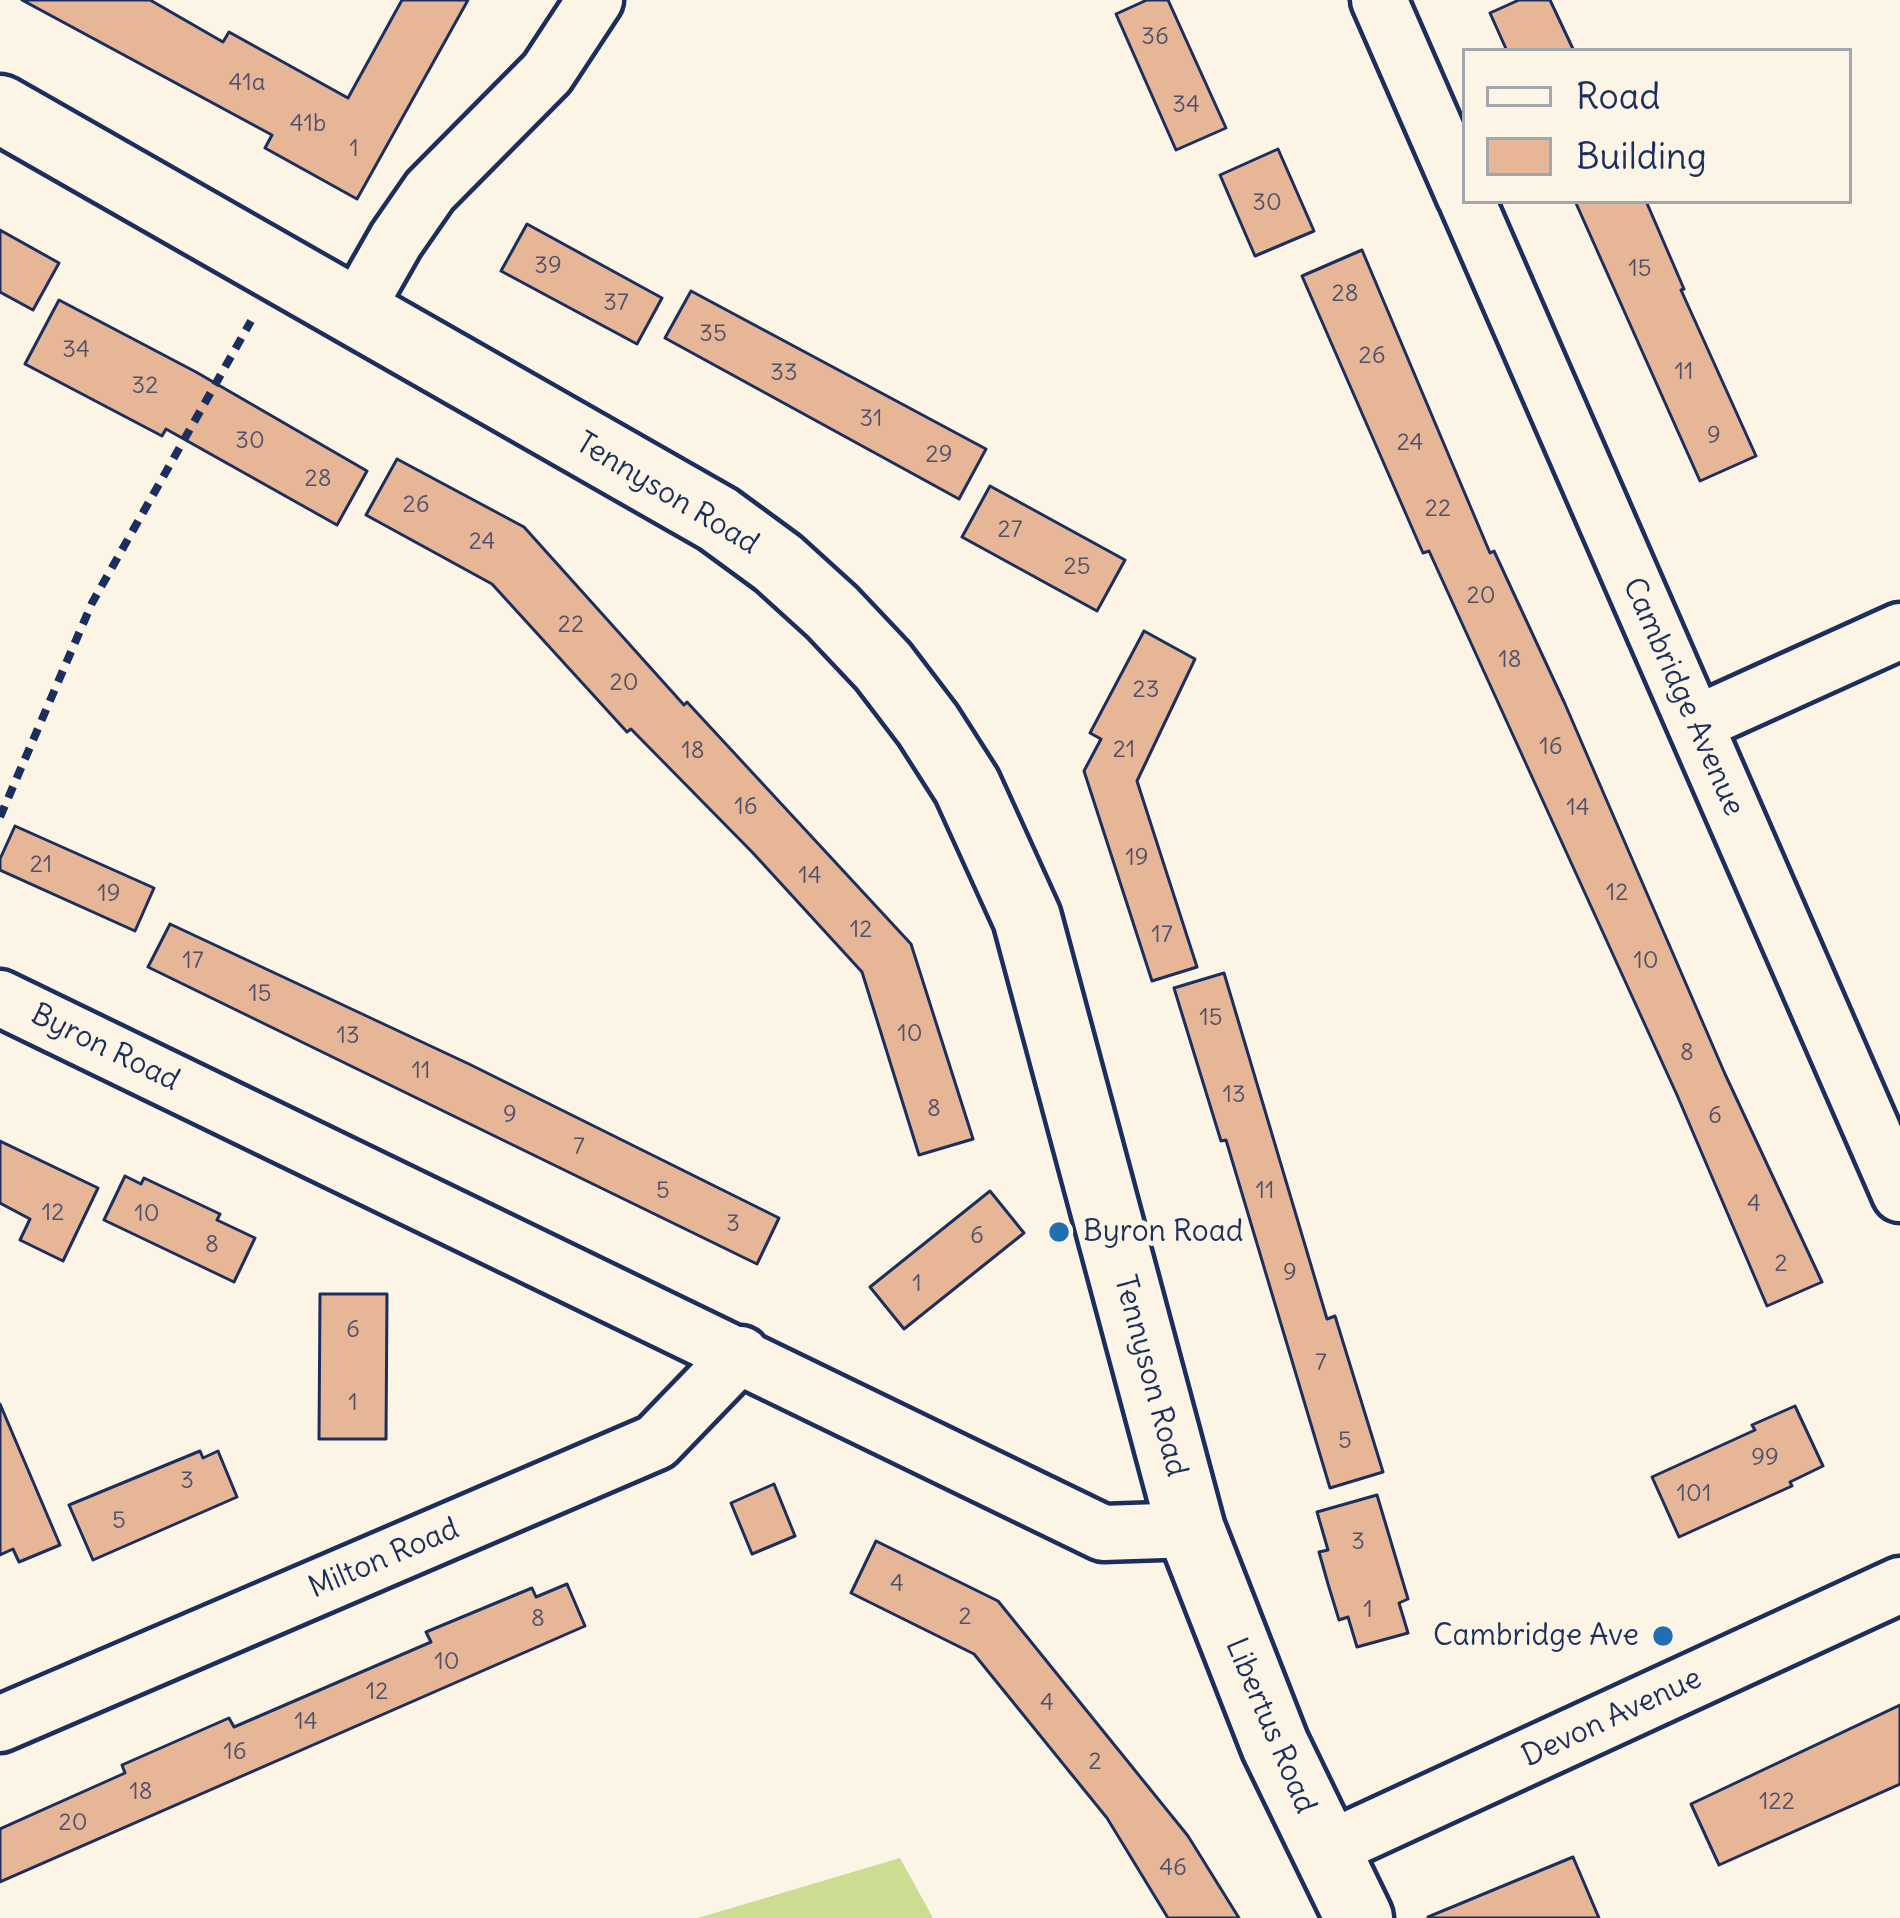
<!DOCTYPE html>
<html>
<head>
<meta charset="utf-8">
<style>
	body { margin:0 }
	#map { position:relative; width:1900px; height:1918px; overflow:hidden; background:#fcf5e5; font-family:Delius,sans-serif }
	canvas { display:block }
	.legend { position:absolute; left:1462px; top:48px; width:390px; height:156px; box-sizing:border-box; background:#fcf5e5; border:3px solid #a2a6af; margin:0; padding:15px 21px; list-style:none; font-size:36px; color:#1b2f5e }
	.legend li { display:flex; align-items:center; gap:24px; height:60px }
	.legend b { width:60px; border:3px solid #a2a6af }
</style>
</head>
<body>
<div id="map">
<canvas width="1900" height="1918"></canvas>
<ul class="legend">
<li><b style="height:15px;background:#fcf5e5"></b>Road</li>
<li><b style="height:33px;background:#e6b696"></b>Building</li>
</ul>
</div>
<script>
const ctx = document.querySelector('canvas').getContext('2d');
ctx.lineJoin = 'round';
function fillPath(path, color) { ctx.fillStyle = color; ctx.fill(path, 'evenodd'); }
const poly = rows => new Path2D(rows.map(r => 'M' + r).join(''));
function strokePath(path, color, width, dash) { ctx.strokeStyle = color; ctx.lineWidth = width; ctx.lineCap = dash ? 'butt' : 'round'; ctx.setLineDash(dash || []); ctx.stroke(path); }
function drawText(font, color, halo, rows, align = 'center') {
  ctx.font = font + ' Delius,sans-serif'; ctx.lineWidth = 10; ctx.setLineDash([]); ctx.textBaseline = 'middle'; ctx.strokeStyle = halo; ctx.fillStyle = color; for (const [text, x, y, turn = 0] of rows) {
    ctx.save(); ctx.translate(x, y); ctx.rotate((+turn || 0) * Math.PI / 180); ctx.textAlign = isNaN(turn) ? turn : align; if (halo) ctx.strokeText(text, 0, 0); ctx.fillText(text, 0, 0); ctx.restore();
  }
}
const green = poly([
	[900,1858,933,1918,698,1918]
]);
const building = poly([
	[22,0,150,0,223,42,229,32,348,98,402,0,468,0,357,199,265,148,272,135,22,0],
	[1147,0,1168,0,1226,128,1176,150,1116,14,1147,0],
	[1519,0,1550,0,1574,51,1507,51,1490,13,1519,0],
	[1278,149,1314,231,1255,256,1220,175,1278,149],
	[1575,201,1646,201,1684,289,1681,290,1756,456,1700,481,1575,201],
	[527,224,662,298,637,344,501,271,527,224],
	[0,230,59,263,33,310,0,292,0,230],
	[1362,250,1490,553,1494,551,1565,704,1725,1074,1822,1282,1767,1306,1677,1095,1429,551,1423,553,1302,276,1362,250],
	[691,291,986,449,959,499,665,338,691,291],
	[59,300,196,372,367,471,337,525,166,429,162,436,25,364,59,300],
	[397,459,524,527,684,705,687,702,911,944,973,1139,919,1155,862,972,753,853,631,729,627,732,492,584,366,515,397,459],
	[990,486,1125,560,1097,611,962,537,990,486],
	[1144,631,1195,659,1137,781,1197,967,1152,981,1084,771,1101,739,1090,733,1144,631],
	[15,826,154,888,135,931,0,870,0,859,15,826],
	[170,924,469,1064,779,1218,757,1264,148,967,170,924],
	[1224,973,1327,1319,1335,1316,1383,1472,1330,1488,1226,1140,1221,1141,1174,988,1224,973],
	[0,1141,98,1188,63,1261,20,1240,30,1219,0,1203,0,1141],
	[125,1176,141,1184,144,1178,220,1214,217,1220,255,1238,234,1282,104,1220,125,1176],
	[990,1191,1024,1233,904,1329,870,1287,990,1191],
	[320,1294,387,1294,386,1439,319,1439,320,1294],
	[0,1404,60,1545,19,1562,13,1549,0,1555,0,1404],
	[1795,1406,1823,1466,1790,1482,1792,1486,1679,1537,1652,1477,1755,1430,1752,1425,1795,1406],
	[200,1451,203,1458,218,1451,237,1497,93,1560,69,1505,200,1451],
	[774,1484,795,1536,752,1554,731,1503,774,1484],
	[1377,1495,1408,1599,1399,1603,1408,1633,1357,1647,1348,1617,1339,1620,1328,1584,1319,1552,1328,1550,1317,1512,1377,1495],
	[876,1541,998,1601,1188,1836,1239,1918,1168,1918,1107,1818,974,1654,851,1593,876,1541],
	[567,1584,585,1626,0,1882,0,1829,125,1773,122,1765,229,1718,234,1727,431,1642,426,1632,532,1588,536,1597,567,1584],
	[1900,1705,1900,1784,1719,1865,1691,1804,1900,1705],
	[1573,1857,1599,1918,1428,1918,1428,1917,1573,1857]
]);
const path = poly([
	[0,817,92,603,251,321]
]);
const minor = poly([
	[1379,0,1465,197],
	[1467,201,1900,1194],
	[355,312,396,240,430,191,547,73,595,0],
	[1695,724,1900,631],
	[0,998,1103,1533,1191,1530],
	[0,1724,656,1442,741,1354],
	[1324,1851,1900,1585]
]);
const tertiary = poly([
	[0,109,718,519,778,563,832,612,883,666,928,725,967,786,1027,918,1191,1530,1275,1745,1359,1918]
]);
const markers = [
	[1059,1232,12,"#1f6fb2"],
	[1663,1636,12,"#1f6fb2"]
];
const numberNames = [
	["36",1155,37],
	["41a",247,83],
	["34",1186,105],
	["41b",308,124],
	["1",354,149],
	["30",1267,203],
	["39",548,266],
	["15",1640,269],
	["28",1345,294],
	["37",616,303],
	["35",713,334],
	["34",76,350],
	["26",1372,356],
	["11",1684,372],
	["33",784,373],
	["32",145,386],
	["31",871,419],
	["9",1714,436],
	["30",250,441],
	["24",1410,443],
	["29",939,455],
	["28",318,479],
	["26",416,505],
	["22",1438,509],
	["27",1010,530],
	["24",482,542],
	["25",1077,567],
	["20",1481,596],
	["22",571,625],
	["18",1510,660],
	["20",624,683],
	["23",1146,690],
	["16",1551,747],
	["21",1124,750],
	["18",693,751],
	["16",746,807],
	["14",1578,808],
	["19",1137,858],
	["21",41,865],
	["14",810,876],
	["12",1617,893],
	["19",109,894],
	["12",861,930],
	["17",1162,935],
	["17",193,961],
	["10",1646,961],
	["15",260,994],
	["15",1211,1018],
	["10",910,1034],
	["13",348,1036],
	["8",1687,1053],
	["11",421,1071],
	["13",1234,1095],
	["8",934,1109],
	["9",510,1115],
	["6",1715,1116],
	["7",579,1147],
	["5",663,1191],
	["11",1265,1191],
	["4",1754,1204],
	["12",53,1213],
	["10",147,1214],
	["3",733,1224],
	["6",977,1236],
	["8",212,1245],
	["2",1781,1264],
	["9",1290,1273],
	["1",917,1284],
	["6",353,1330],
	["7",1321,1363],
	["1",353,1403],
	["5",1345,1441],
	["99",1765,1458],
	["3",187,1481],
	["101",1694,1494],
	["5",119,1521],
	["3",1358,1542],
	["4",897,1584],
	["1",1368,1610],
	["2",965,1617],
	["8",538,1619],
	["10",447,1662],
	["12",377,1692],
	["4",1047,1703],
	["14",306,1722],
	["16",235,1752],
	["2",1095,1762],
	["18",141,1792],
	["122",1777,1802],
	["20",73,1823],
	["46",1173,1868]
];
const streetNames = [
	["Tennyson Road",667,494,31],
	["Cambridge Avenue",1683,697,66],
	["Byron Road",105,1048,26],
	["Tennyson Road",1150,1376,75],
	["Milton Road",384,1559,-23],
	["Devon Avenue",1612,1718,-25],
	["Libertus Road",1270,1726,67]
];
const poiNames = [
	["Byron Road",1083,1232],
	["Cambridge Ave",1639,1636,"right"]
];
fillPath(green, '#ccdd92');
fillPath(building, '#e6b696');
strokePath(building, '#1b2f5e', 3);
strokePath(minor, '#1b2f5e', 63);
strokePath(tertiary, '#1b2f5e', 75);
strokePath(path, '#1b2f5e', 8, [12, 9]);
strokePath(minor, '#fcf5e5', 54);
strokePath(tertiary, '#fcf5e5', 66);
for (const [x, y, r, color] of markers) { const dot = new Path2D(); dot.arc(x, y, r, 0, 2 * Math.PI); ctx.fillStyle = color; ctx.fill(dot); strokePath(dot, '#fcf5e5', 4.5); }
drawText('24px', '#4e516c', null, numberNames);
drawText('30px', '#1b2f5e', '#fcf5e5', streetNames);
drawText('30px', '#1b2f5e', '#fcf5e5', poiNames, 'left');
</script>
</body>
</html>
